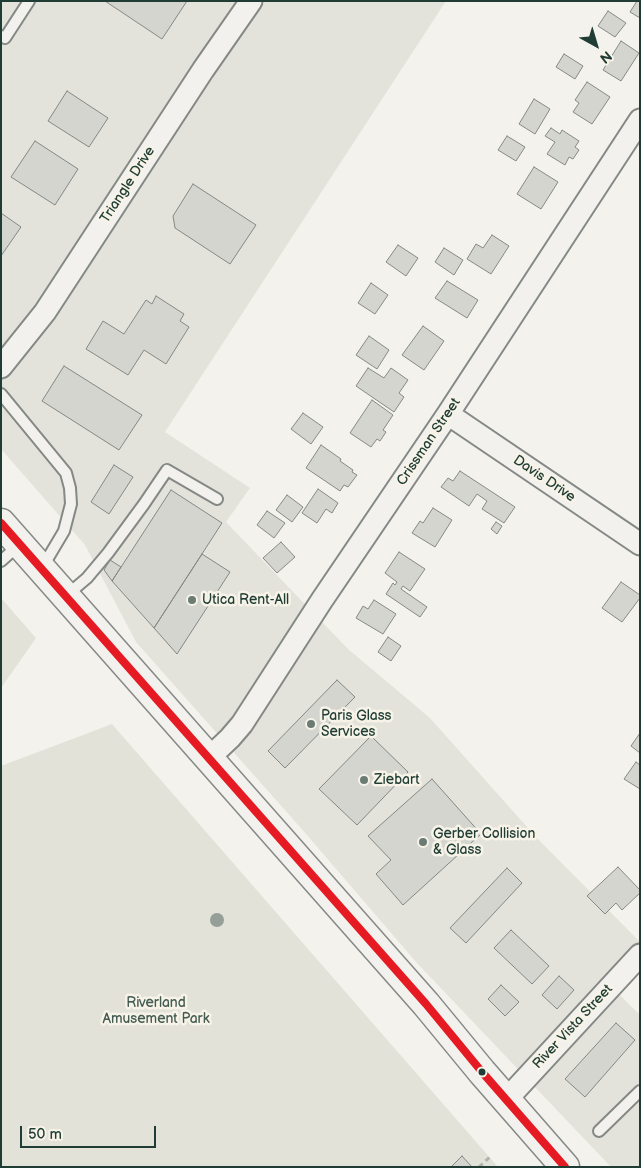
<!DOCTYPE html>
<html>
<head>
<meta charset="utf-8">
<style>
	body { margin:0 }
	#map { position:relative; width:641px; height:1168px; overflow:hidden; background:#f4f2ec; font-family:"Balsamiq Sans",sans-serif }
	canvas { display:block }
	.frame { position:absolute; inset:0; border:2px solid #1f3d34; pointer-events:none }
	.north { position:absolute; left:571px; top:20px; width:50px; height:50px; -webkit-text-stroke:4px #f7f3e8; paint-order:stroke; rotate:141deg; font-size:14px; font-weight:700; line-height:20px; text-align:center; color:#1f3d34 }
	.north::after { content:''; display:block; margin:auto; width:18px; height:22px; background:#1f3d34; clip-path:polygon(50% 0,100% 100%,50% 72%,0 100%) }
	.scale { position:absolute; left:20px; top:1126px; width:136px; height:22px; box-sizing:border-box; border:2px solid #1f3d34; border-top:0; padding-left:6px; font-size:15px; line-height:18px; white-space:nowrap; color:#1f3d34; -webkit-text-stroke:4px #f7f3e8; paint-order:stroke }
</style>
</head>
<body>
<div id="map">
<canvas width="641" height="1168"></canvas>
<div class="frame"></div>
<div class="north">N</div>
<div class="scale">50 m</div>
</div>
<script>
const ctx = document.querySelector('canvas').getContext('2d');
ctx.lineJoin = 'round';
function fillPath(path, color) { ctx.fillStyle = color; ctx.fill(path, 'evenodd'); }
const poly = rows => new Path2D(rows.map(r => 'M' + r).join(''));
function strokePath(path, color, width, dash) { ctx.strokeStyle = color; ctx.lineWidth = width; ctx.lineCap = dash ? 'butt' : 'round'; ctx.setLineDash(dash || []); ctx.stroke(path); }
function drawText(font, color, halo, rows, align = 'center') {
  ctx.font = font + ' "Balsamiq Sans",sans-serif'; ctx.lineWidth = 5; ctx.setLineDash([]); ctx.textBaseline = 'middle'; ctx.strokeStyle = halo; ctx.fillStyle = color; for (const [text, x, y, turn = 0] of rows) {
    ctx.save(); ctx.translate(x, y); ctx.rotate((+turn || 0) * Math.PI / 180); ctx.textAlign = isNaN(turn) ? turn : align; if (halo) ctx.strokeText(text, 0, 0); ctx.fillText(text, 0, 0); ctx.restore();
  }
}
const built = poly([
	[1,1,446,1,165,432,250,488,226,522,348,649,430,718,536,837,640,942,640,966,617,992,640,1015,640,1167,611,1167,416,962,307,835,136,642,85,545,1,449]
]);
const green = poly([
	[1,598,36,638,1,688],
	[112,724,498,1167,1,1167,1,766]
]);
const building = poly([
	[105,1,187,1,162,39,105,1],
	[637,1,640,1,640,18,630,12,637,1],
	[608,11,626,23,615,37,598,26,608,11],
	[621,41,639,53,621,81,603,70,621,41],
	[564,54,583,66,575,79,556,67,564,54],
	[587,82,610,97,592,124,573,112,579,103,575,100,587,82],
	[67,91,108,118,89,147,48,121,67,91],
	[534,99,550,109,535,134,519,124,534,99],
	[551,128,560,134,562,130,579,141,575,147,579,150,573,159,569,157,565,165,547,154,555,142,545,136,551,128],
	[507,136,525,147,516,161,498,150,507,136],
	[35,141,78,169,55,205,11,177,35,141],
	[534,167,558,182,541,209,517,194,534,167],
	[193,184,256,225,230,264,175,228,173,216,193,184],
	[1,213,21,227,1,256,1,213],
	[492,235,509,246,491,274,467,259,476,244,483,248,492,235],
	[398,245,418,258,406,276,386,262,398,245],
	[444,248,463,260,454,275,435,262,444,248],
	[447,281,478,300,467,318,435,298,447,281],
	[371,283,388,295,375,314,358,303,371,283],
	[156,296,184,314,180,321,189,327,166,364,144,350,128,375,86,349,103,321,124,334,146,300,152,304,156,296],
	[423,326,444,341,424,370,402,355,423,326],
	[369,336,389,350,377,369,356,355,369,336],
	[64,366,142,415,119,450,42,401,64,366],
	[368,368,384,378,391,368,408,380,399,393,404,397,394,412,356,386,368,368],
	[372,400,393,415,383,430,386,432,380,441,377,439,371,447,350,433,372,400],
	[303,413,323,427,311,444,291,429,303,413],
	[321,445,341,459,340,461,353,470,352,472,357,475,348,487,344,485,340,491,306,468,321,445],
	[114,465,133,477,109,514,91,502,114,465],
	[460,471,515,507,504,523,482,509,487,501,477,494,469,506,441,487,448,478,453,481,460,471],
	[318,489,338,503,332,513,326,509,317,523,302,513,318,489],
	[171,490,222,523,154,628,112,581,171,490],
	[287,495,303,507,292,522,276,510,287,495],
	[433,508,452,520,435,547,412,533,420,521,423,523,433,508],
	[267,511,285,523,274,538,257,525,267,511],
	[496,522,502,526,497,534,491,529,496,522],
	[281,542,295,557,277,573,263,558,281,542],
	[399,552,425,569,410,591,403,586,401,589,427,607,420,617,386,594,393,583,395,585,397,582,385,573,399,552],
	[202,554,230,572,177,654,154,628,202,554],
	[110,560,121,567,112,581,104,570,110,560],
	[621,582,640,595,640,598,622,622,602,608,621,582],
	[374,600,396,614,383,634,356,618,363,606,368,609,374,600],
	[388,637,401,646,391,661,378,652,388,637],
	[337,680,355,697,285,768,268,751,337,680],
	[640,733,640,753,631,746,640,733],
	[371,736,408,772,357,825,319,789,371,736],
	[636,762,640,765,640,789,624,779,636,762],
	[432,779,481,834,403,905,376,874,391,860,368,836,432,779],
	[618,867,640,890,640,893,622,910,616,903,605,914,587,896,618,867],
	[507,868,522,883,466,943,450,928,507,868],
	[511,930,549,966,532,984,494,948,511,930],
	[559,976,574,990,557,1009,542,995,559,976],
	[501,985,519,1002,505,1016,488,999,501,985],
	[616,1023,635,1040,585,1097,565,1079,616,1023],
	[462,1156,472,1167,451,1167,462,1156]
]);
const path = poly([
	[479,1167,491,1156]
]);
const service = poly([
	[1,36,5,38,29,1],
	[1,394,66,473,70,488,71,504,64,531,42,568],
	[1,561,19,545],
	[67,595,87,578,108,553,144,504,167,470,217,499],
	[599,1131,640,1091]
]);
const minor = poly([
	[1,367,45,312,203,70,251,1],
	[448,414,640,544],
	[210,757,230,738,242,724,322,600,448,414,640,120],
	[506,1100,640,955]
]);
const secondary = poly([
	[1,523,426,1004,482,1072,565,1167]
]);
const bus1 = poly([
	[1,523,426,1004,482,1072,565,1167]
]);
const trees = [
	[217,920]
];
const markers = [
	[192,600,5,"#6a7c74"],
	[311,724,5,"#6a7c74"],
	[364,780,5,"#6a7c74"],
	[423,842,5,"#6a7c74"],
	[482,1072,4.5,"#1f3d34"]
];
const streetNames = [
	["Triangle Drive",128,185,-57],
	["Crissman Street",429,442,-56],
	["Davis Drive",544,479,34],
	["River Vista Street",573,1027,-47]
];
const poiNames = [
	["Utica Rent-All",202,600],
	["Paris Glass",321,716],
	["Services",321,732],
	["Ziebart",374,780],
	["Gerber Collision",433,834],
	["& Glass",433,850]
];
const parkNames = [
	["Riverland",156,1003],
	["Amusement Park",156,1019]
];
fillPath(built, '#e4e3db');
fillPath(green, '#e2e2d9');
fillPath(building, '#d5d5d0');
strokePath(building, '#848985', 1);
strokePath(service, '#848985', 14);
strokePath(minor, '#848985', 25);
strokePath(secondary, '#848985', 31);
strokePath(path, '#b0b2ae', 3, [5, 4]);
strokePath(service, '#f2f1ed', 10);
strokePath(minor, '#f2f1ed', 21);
strokePath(secondary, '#f2f1ed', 28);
strokePath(bus1, '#e51a23', 8);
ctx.fillStyle = '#939f97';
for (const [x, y] of trees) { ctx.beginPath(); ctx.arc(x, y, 7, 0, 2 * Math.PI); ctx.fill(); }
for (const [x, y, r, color] of markers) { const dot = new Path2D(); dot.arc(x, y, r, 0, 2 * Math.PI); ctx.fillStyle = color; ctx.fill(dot); strokePath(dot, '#f7f3e8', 2); }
drawText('14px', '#1f3d34', '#f7f3e8', streetNames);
drawText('14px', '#1f3d34', '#f7f3e8', poiNames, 'left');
drawText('14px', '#435b52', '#f7f3e8', parkNames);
</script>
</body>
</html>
